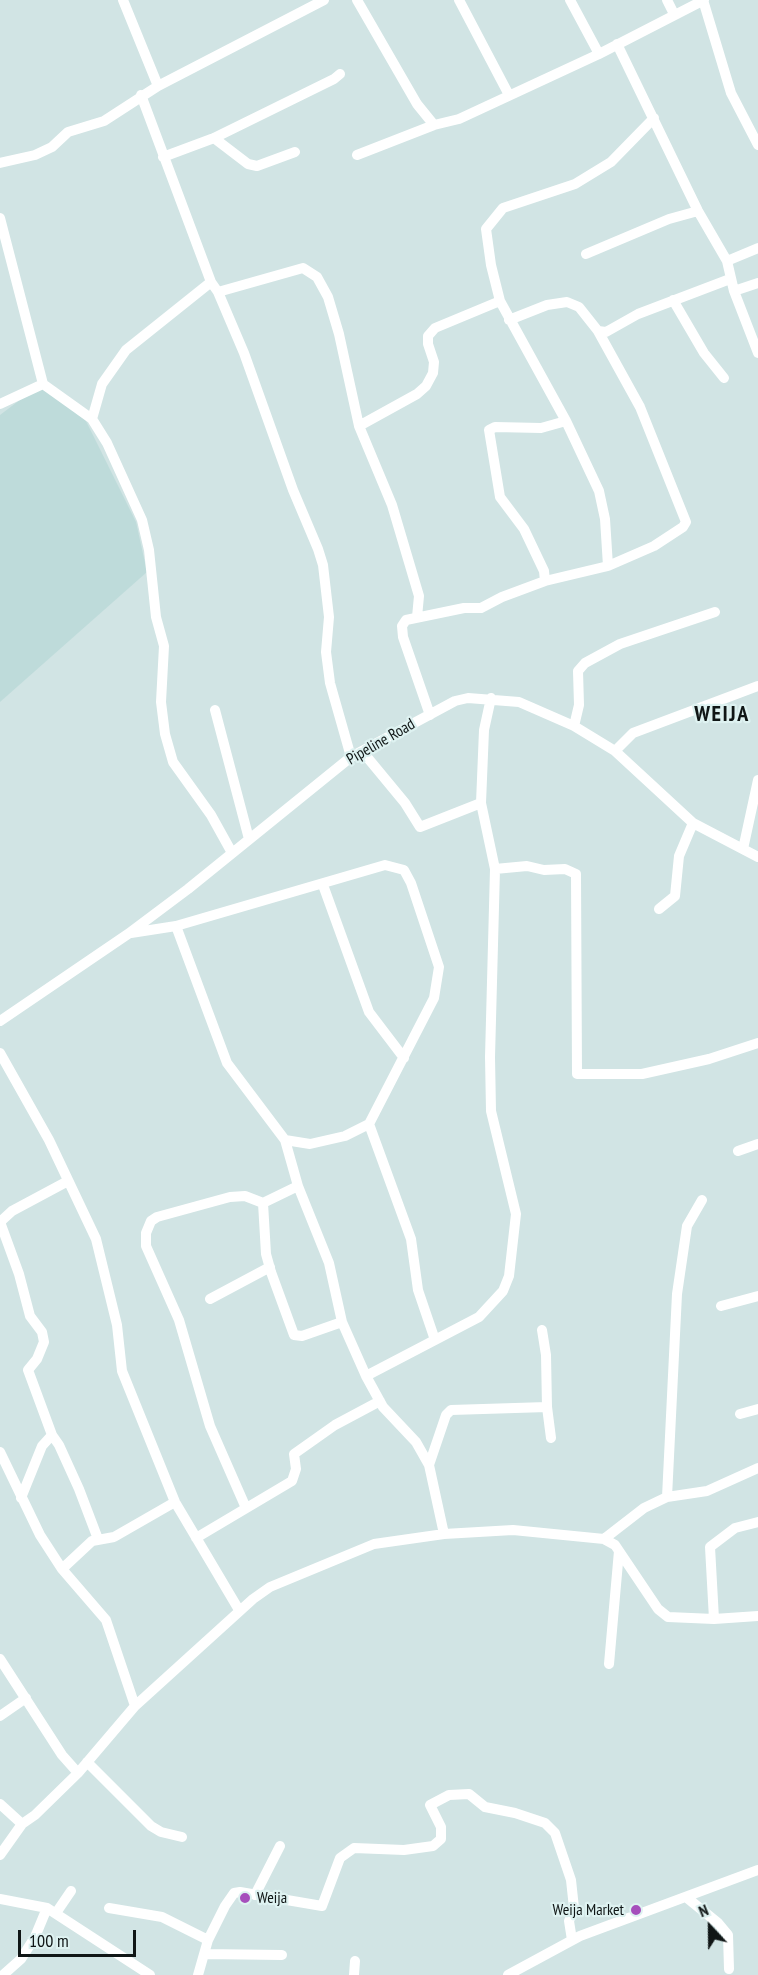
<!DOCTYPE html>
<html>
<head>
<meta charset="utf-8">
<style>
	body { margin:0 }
	#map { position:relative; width:758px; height:1975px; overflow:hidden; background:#d1e4e4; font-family:"PT Sans Narrow",sans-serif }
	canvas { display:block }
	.north { position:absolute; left:680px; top:1897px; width:60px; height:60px; -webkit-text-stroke:4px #def2f1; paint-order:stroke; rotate:338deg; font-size:16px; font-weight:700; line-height:24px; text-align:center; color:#101616 }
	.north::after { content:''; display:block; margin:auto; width:21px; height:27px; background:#101616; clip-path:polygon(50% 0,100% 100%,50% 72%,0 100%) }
	.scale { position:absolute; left:18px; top:1930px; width:118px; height:27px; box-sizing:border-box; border:3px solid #101616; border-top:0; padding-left:8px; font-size:18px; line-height:21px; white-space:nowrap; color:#101616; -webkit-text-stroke:4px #def2f1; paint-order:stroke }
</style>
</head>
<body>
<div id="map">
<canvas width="758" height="1975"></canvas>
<div class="north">N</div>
<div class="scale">100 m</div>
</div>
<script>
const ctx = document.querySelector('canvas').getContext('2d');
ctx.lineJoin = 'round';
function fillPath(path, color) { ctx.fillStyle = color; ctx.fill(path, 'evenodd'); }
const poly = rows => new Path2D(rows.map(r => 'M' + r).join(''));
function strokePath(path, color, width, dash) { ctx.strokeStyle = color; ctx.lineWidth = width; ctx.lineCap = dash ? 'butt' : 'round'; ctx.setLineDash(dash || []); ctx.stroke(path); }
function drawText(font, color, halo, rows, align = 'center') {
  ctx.font = font + ' "PT Sans Narrow",sans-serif'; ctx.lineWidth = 4.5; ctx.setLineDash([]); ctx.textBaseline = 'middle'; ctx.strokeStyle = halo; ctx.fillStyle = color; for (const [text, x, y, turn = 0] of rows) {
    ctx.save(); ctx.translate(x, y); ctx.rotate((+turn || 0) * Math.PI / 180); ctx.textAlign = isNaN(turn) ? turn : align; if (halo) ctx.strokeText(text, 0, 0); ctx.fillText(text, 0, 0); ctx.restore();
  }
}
const built = poly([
	[41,384,86,421,136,522,147,572,0,702,0,415]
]);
const minor = poly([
	[123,0,158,86],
	[357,0,417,104,434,125],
	[459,0,509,95],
	[570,0,599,54],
	[667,0,674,14],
	[703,0,731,93,758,145],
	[617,44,698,211,727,261,734,291,758,353],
	[141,95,211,282,218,292,244,353,293,490,318,549,323,565,329,617,326,652,330,683,351,757],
	[214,138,248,164,257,166,295,152],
	[357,155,434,125,459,119,599,54,704,0],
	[163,157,214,138,334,79,340,74],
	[0,163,35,155,52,147,68,132,104,121,158,86,324,0],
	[0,218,43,384],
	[586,254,669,219,698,211],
	[727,261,758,248],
	[734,291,758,283],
	[218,292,303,268,317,277,328,297,339,334,359,426,392,505,419,596,417,617],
	[673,300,704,353,724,378],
	[509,320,547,305,567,302,579,307,598,331,606,332,638,314,730,279],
	[598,331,640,407,686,522,683,527,654,546,608,566],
	[0,404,43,384,92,419,107,443,142,520,149,550,156,617,164,646,161,702,165,734,173,762,211,815,231,851],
	[92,419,102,384,126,350,211,282],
	[359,426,417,394,426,386,433,373,434,362,428,344,428,336,435,328,500,301],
	[545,581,544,571,524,529,500,497,489,430,495,427,541,428,566,421],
	[215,710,249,839],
	[430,715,403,637,402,626,406,620,464,608,481,608,502,597,545,581,608,566,605,519,599,491,566,421,500,301,491,265,486,229,503,208,575,184,611,162,654,118],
	[574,726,579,705,578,671,585,663,620,644,715,612],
	[362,751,405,803,420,827,481,803],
	[615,751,633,733,758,686],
	[743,849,758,780],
	[495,869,527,866,544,870,565,869,576,874,577,1074,642,1074,709,1059,758,1043],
	[323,885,369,1012,404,1058],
	[659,909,675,896,679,856,693,823],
	[176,926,227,1063,285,1140,298,1186,329,1263,342,1322,366,1376,383,1407,416,1442,429,1465,444,1534],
	[131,933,176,926,385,865,404,870,411,883,439,967,434,998,369,1124,345,1136,310,1144,285,1140],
	[0,1021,128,934,188,889,351,757,455,701,468,698,519,702,574,726,615,751,693,823,758,857],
	[0,1053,49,1140,96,1239,117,1325,122,1371,175,1502,239,1610],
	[369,1124,411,1239,418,1290,435,1340],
	[738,1151,758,1144],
	[68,1181,12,1211,0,1222,19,1274,30,1316,42,1332,44,1342,37,1359,28,1370,52,1435,59,1445,79,1489,98,1539],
	[298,1186,263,1203,266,1254,271,1272,294,1335,302,1336,342,1322],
	[210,1299,270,1267],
	[721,1306,758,1296],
	[542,1330,546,1355,547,1407,551,1438],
	[366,1376,479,1317,503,1291,509,1276,516,1214,491,1111,490,1057,495,869,481,803,484,730,491,698],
	[740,1414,758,1409],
	[0,1452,40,1535,62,1569,106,1620,135,1706],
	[429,1465,446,1415,451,1410,547,1407],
	[667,1497,707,1491,758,1468],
	[21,1498,42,1446,52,1435],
	[246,1508,210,1426,179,1320,146,1246,146,1233,151,1221,157,1217,230,1197,245,1196,263,1203],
	[196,1538,292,1481,296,1469,294,1454,335,1425,380,1401],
	[604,1539,644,1508,667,1497,677,1294,687,1226,702,1200],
	[62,1569,92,1541,114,1537,175,1502],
	[714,1619,710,1547,735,1528,758,1522],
	[0,1659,62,1755,78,1773],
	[609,1664,619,1551],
	[0,1716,26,1698],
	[87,1762,151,1826,161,1832,182,1837],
	[0,1804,22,1824],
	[0,1855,22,1824,35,1815,78,1773,135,1706,253,1599,270,1587,374,1544,444,1534,513,1530,604,1539,615,1545,658,1609,668,1617,714,1619,758,1616],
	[255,1895,280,1846],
	[686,1897,718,1923,728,1935,729,1969],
	[0,1899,47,1908,150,1975],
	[109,1908,162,1917,208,1940],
	[56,1913,71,1891],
	[204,1954,282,1955],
	[3,1975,21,1959,35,1937,47,1908],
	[198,1975,208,1940,225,1906,234,1893,240,1892,322,1906,340,1858,354,1848,404,1850,433,1846,441,1839,441,1827,430,1805,449,1795,469,1794,485,1807,515,1813,545,1823,555,1833,571,1880,574,1908,569,1921,572,1940],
	[354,1975,355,1961],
	[508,1975,580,1936,758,1870]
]);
const markers = [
	[245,1898,6,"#a64fbc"],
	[636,1910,6,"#a64fbc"]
];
const streetNames = [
	["Pipeline Road",381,742,-30]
];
const poiNames = [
	["Weija",257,1898],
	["Weija Market",624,1910,"right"]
];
const districtNames = [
	["WEIJA",722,715]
];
fillPath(built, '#bedbda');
strokePath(minor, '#fff', 10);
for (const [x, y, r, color] of markers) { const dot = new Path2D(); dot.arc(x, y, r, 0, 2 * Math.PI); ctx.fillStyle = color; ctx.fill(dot); strokePath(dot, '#def2f1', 2); }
drawText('16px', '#101616', '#def2f1', streetNames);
drawText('16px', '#101616', '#def2f1', poiNames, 'left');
ctx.letterSpacing = '1.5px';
drawText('bold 22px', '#101616', '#def2f1', districtNames);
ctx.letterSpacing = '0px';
</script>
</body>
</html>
